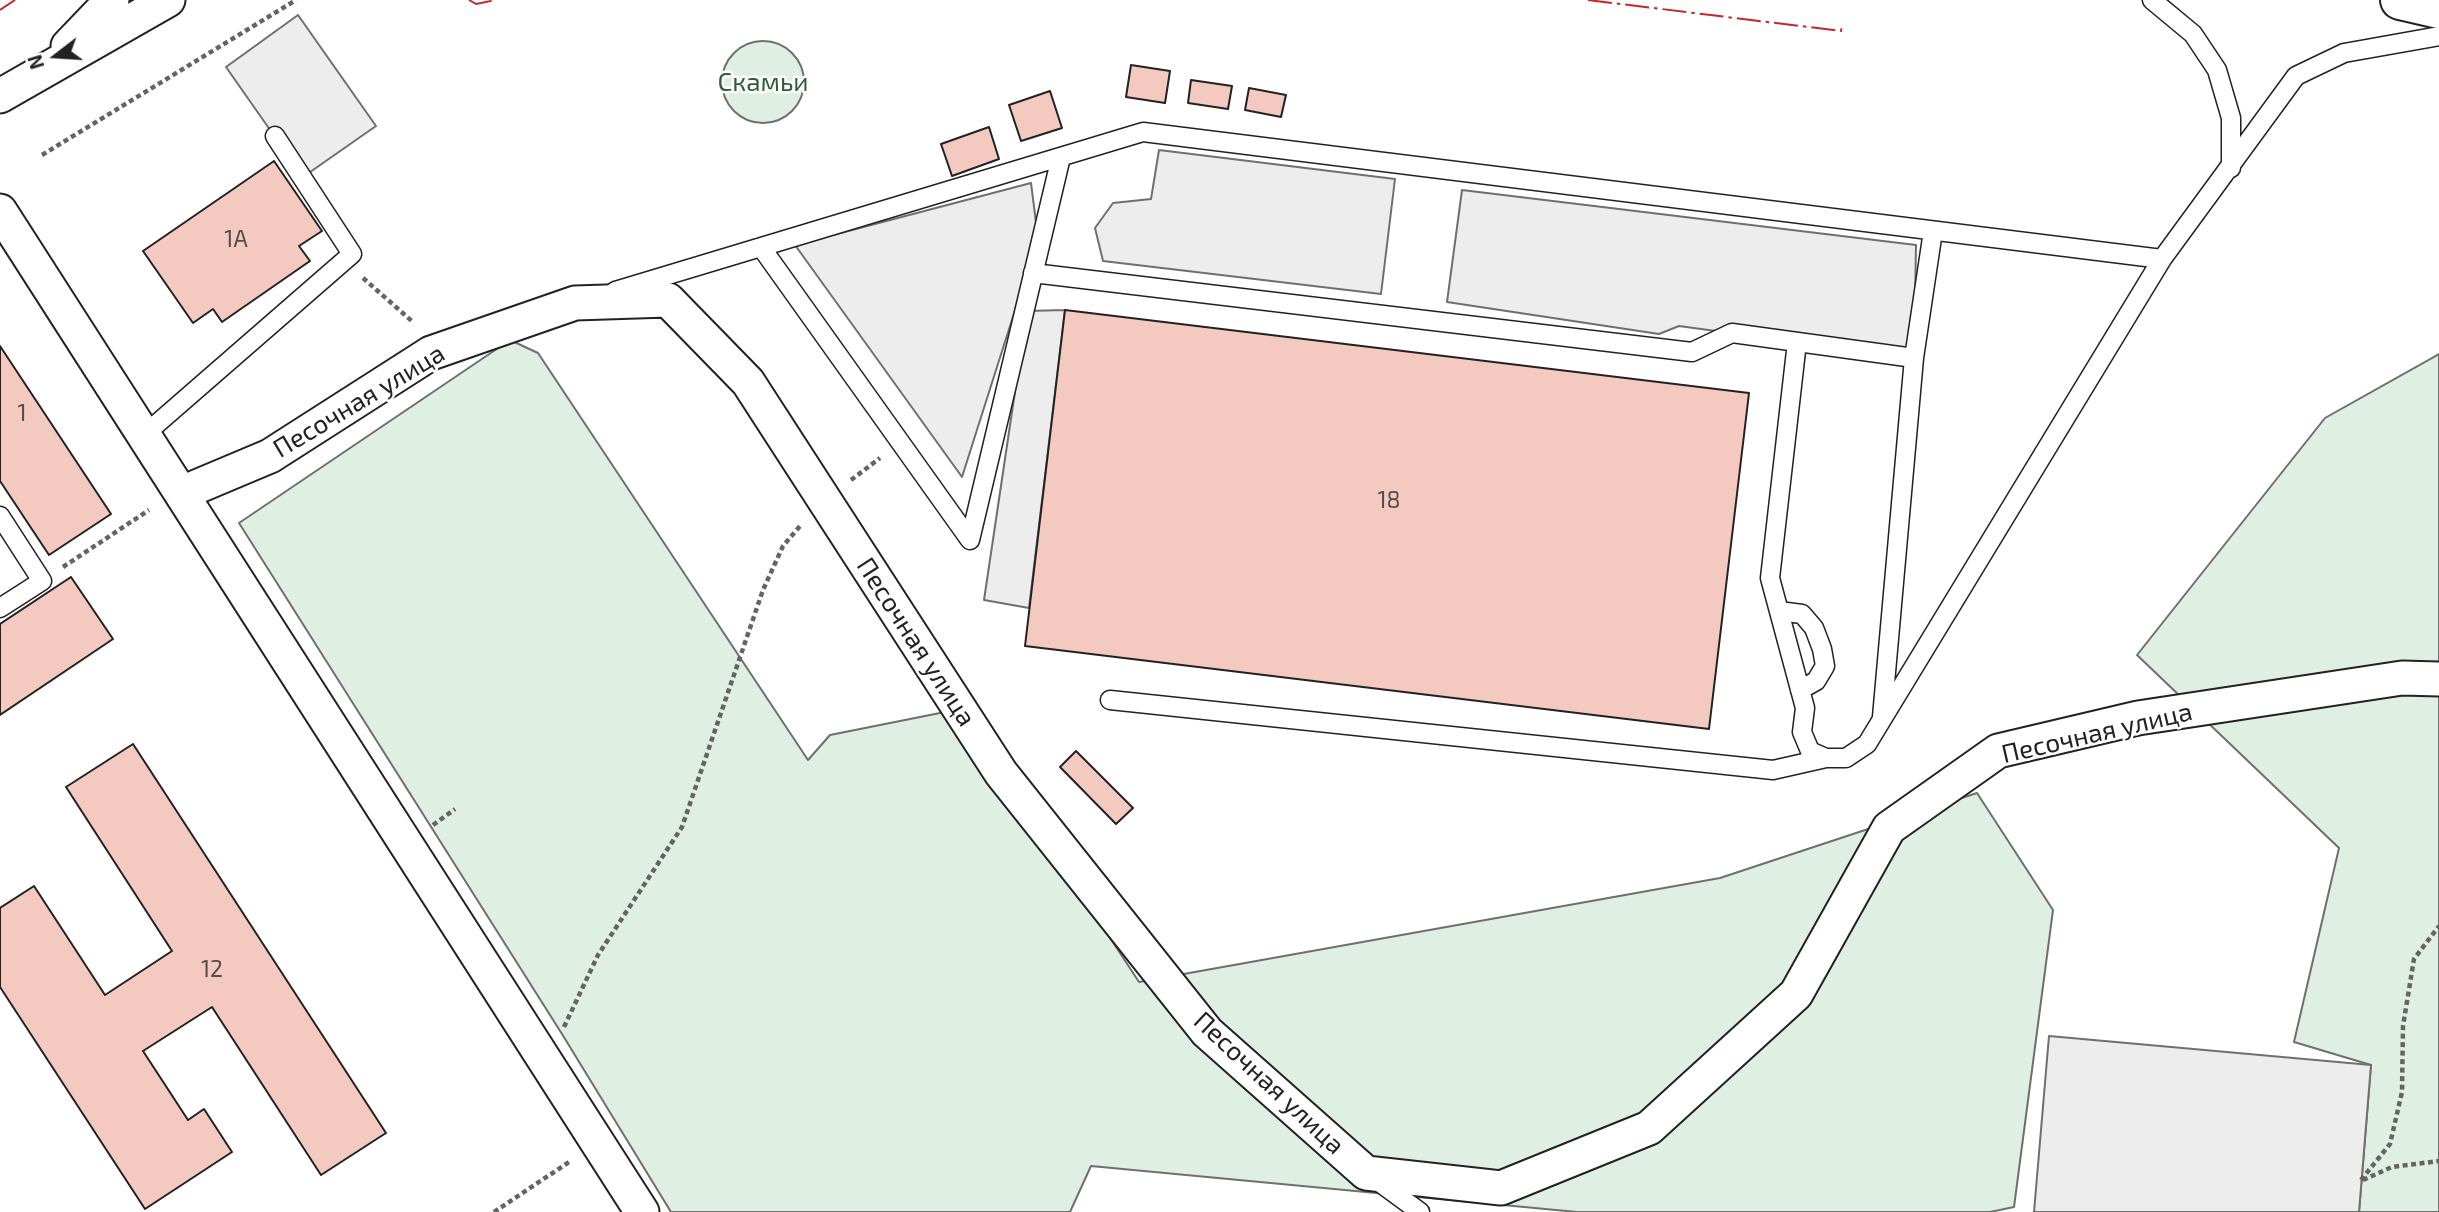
<!DOCTYPE html>
<html>
<head>
<meta charset="utf-8">
<style>
	body { margin:0 }
	#map { position:relative; width:2439px; height:1212px; overflow:hidden; background:#fff; font-family:"Exo 2",sans-serif }
	canvas { display:block }
	.north { position:absolute; left:21px; top:21px; width:70px; height:70px; -webkit-text-stroke:5px #fff; paint-order:stroke; rotate:253deg; font-size:19px; font-weight:700; line-height:28px; text-align:center; color:#222 }
	.north::after { content:''; display:block; margin:auto; width:24px; height:32px; background:#222; clip-path:polygon(50% 0,100% 100%,50% 72%,0 100%) }
</style>
</head>
<body>
<div id="map">
<canvas width="2439" height="1212"></canvas>
<div class="north">N</div>
</div>
<script>
const ctx = document.querySelector('canvas').getContext('2d');
ctx.lineJoin = 'round';
function fillPath(path, color) { ctx.fillStyle = color; ctx.fill(path, 'evenodd'); }
const poly = rows => new Path2D(rows.map(r => 'M' + r).join(''));
function strokePath(path, color, width, dash) { ctx.strokeStyle = color; ctx.lineWidth = width; ctx.lineCap = dash ? 'butt' : 'round'; ctx.setLineDash(dash || []); ctx.stroke(path); }
function drawText(font, color, halo, rows, align = 'center') {
  ctx.font = font + ' "Exo 2",sans-serif'; ctx.lineWidth = 5; ctx.setLineDash([]); ctx.textBaseline = 'middle'; ctx.strokeStyle = halo; ctx.fillStyle = color; for (const [text, x, y, turn = 0] of rows) {
    ctx.save(); ctx.translate(x, y); ctx.rotate((+turn || 0) * Math.PI / 180); ctx.textAlign = isNaN(turn) ? turn : align; if (halo) ctx.strokeText(text, 0, 0); ctx.fillText(text, 0, 0); ctx.restore();
  }
}
const green = poly([
	'722 82a41 41 0 1 1 82 0a41 41 0 1 1-82 0Z',
	[510,340,538,353,808,760,830,735,960,709,1139,982,1720,878,1977,793,2053,910,2014,1207,1990,1212,1577,1212,1091,1166,1070,1212,671,1212,562,1034,239,523,510,340],
	[2439,354,2439,1212,2359,1212,2371,1065,2294,1042,2339,848,2137,655,2325,418,2439,354]
]);
const parking = poly([
	[298,15,376,126,303,177,226,67,298,15],
	[1159,150,1395,179,1381,294,1103,261,1095,228,1113,203,1151,199,1159,150],
	[1031,183,1038,238,962,477,795,245,1031,183],
	[1462,190,1916,245,1914,358,1679,326,1659,334,1447,302,1462,190],
	[1065,310,1029,608,984,600,1027,311,1065,310],
	[2049,1036,2371,1065,2359,1212,2034,1212,2049,1036]
]);
const building = poly([
	[1131,65,1170,71,1165,103,1126,97,1131,65],
	[1191,80,1232,86,1228,109,1188,103,1191,80],
	[1249,88,1286,95,1281,117,1245,110,1249,88],
	[1050,91,1062,128,1021,141,1009,105,1050,91],
	[989,127,999,159,952,176,941,144,989,127],
	[274,161,322,231,299,246,310,261,222,322,213,309,193,323,143,251,274,161],
	[1065,310,1749,393,1709,729,1025,646,1065,310],
	[0,346,111,514,49,555,0,481,0,346],
	[71,577,113,639,0,715,0,624,71,577],
	[133,744,386,1133,321,1175,212,1007,143,1051,188,1120,204,1109,232,1152,145,1209,0,987,0,908,34,886,105,995,172,951,66,787,133,744],
	[1076,751,1133,808,1116,824,1060,767,1076,751]
]);
const path = poly([
	[42,155,296,0],
	[363,278,414,323],
	[851,480,880,458],
	[63,567,149,510],
	[433,825,455,809],
	[564,1027,598,955,682,827,763,590,783,546,800,526],
	[2361,1180,2390,1144,2402,1092,2403,1026,2414,959,2439,926],
	[2363,1180,2392,1167,2439,1161],
	[494,1212,569,1162]
]);
const lane = poly([
	[2152,0,2193,34,2217,70,2231,118,2231,168],
	[761,247,970,540,1061,157],
	[1033,273,1692,352,1732,333,1914,358,1933,231],
	[615,291,1143,132,2162,259],
	[1797,342,1770,578,1805,708,1802,732,1810,751,1826,758,1846,758,1867,744,2162,259,2296,76,2344,53,2439,36],
	[144,435,352,254,275,136],
	[0,516,42,581,0,608],
	[1779,611,1802,614,1814,628,1822,649,1825,666,1816,681,1800,690],
	[1110,700,1773,770,1826,758],
	[1882,717,1914,358],
	[1375,1179,1420,1212]
]);
const street = poly([
	[68,46,112,0],
	[0,96,168,0],
	[0,211,642,1212],
	[182,493,270,456,431,353,575,303,668,300,748,382,1001,773,1207,1032,1366,1173,1501,1188,1649,1128,1796,994,1889,828,1998,751,2138,718,2402,678,2439,679]
]);
const highway = poly([
	[2400,0,2439,9]
]);
const power = poly([
	[469,0,476,4,496,0],
	[1588,0,1841,31,1842,24],
	[0,10,15,0]
]);
const numberNames = [
	["1А",236,239],
	["1",22,413],
	["18",1389,500],
	["12",212,969]
];
const parkNames = [
	["Скамьи",763,82]
];
const streetNames = [
	["Песочная улица",359,401,-31],
	["Песочная улица",916,642,57],
	["Песочная улица",2097,733,-13],
	["Песочная улица",1269,1083,43]
];
fillPath(green, '#e0efe3');
strokePath(green, '#6f6f6f', 2);
fillPath(parking, '#ededed');
strokePath(parking, '#6f6f6f', 2);
fillPath(building, '#f3c9c0');
strokePath(building, '#222', 2);
strokePath(lane, '#222', 21);
strokePath(street, '#222', 37);
strokePath(highway, '#222', 42);
strokePath(path, '#646464', 4.5, [5, 3.5]);
strokePath(lane, '#fff', 18);
strokePath(street, '#fff', 33);
strokePath(highway, '#fff', 38);
strokePath(power, '#c62828', 2, [24, 5, 3.5, 5]);
drawText('23px', '#564c4a', null, numberNames);
drawText('26px', '#2f5e38', '#fff', parkNames);
drawText('26px', '#222', '#fff', streetNames);
</script>
</body>
</html>
